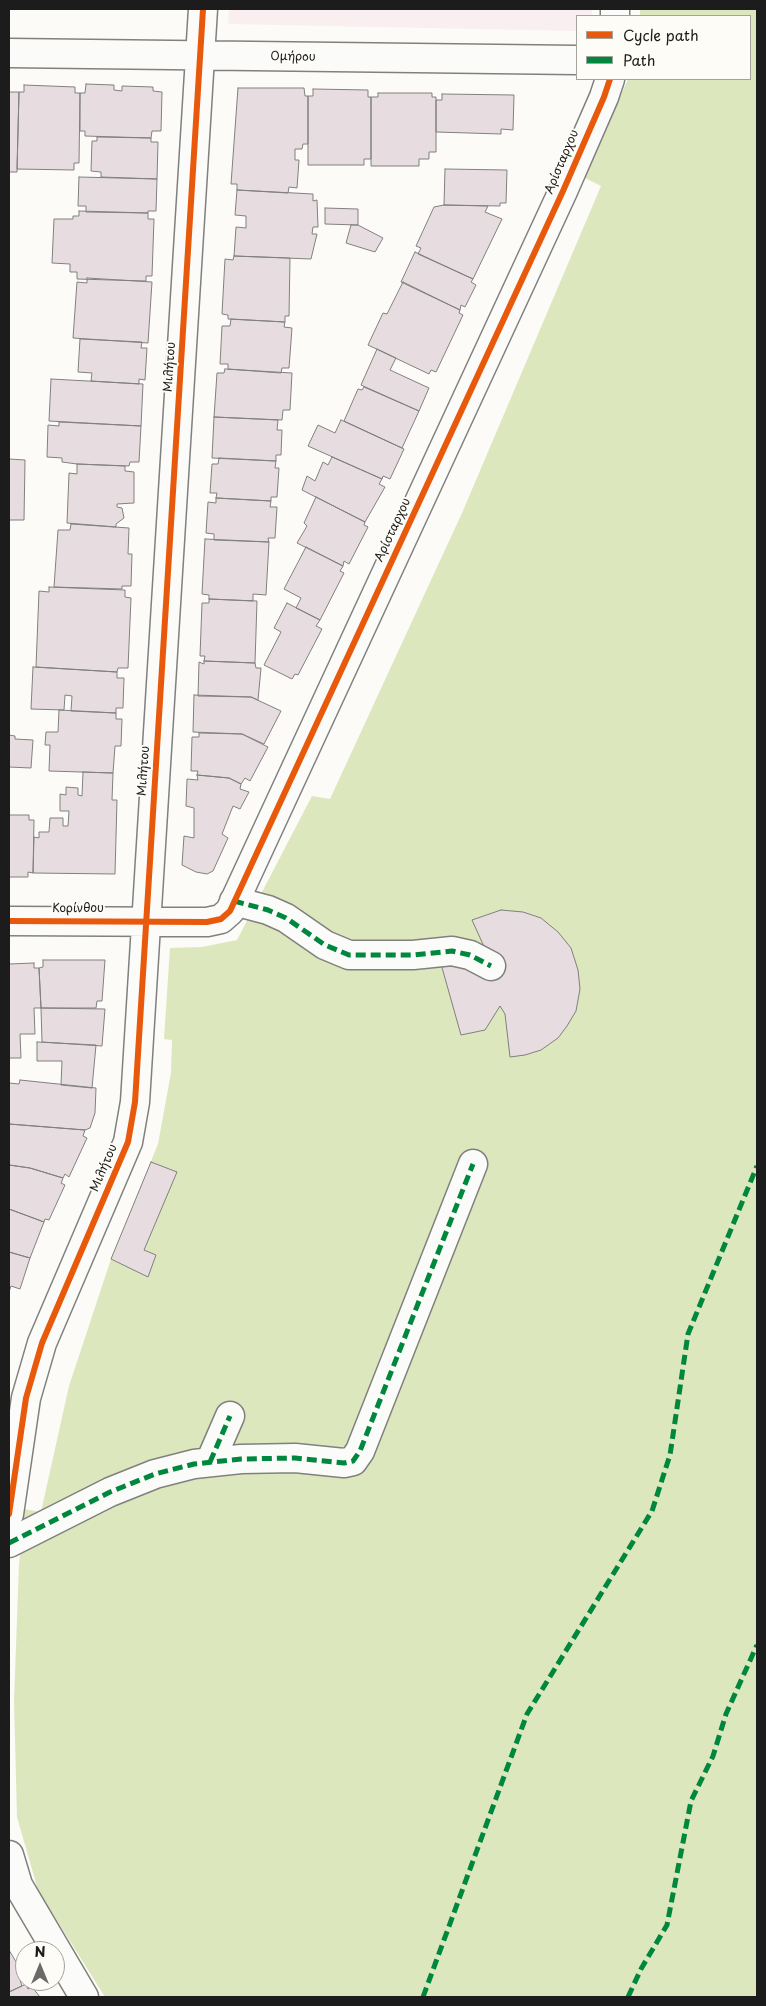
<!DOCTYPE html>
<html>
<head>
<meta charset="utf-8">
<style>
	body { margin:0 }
	#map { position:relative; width:766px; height:2006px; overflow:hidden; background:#fcfbf8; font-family:"Playpen Sans",sans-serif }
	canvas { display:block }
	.frame { position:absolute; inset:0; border:10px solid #1c1c1c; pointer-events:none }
	.legend { position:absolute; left:576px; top:15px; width:175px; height:65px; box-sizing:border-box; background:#fdfcf7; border:1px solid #a3a29f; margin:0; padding:6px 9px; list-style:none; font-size:15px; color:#1c1c1c }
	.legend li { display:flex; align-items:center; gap:10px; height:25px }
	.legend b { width:25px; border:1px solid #a3a29f }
	.north { position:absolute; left:15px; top:1941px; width:50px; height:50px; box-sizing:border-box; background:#fdfcf7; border:1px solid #a3a29f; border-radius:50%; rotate:0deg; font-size:14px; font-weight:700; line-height:20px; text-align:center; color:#1c1c1c }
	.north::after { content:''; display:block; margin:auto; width:18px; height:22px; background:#6a6a69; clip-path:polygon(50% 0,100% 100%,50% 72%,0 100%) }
</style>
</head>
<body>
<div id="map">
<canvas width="766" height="2006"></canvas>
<div class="frame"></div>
<ul class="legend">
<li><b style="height:6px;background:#e8590c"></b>Cycle path</li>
<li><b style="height:6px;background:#00873e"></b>Path</li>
</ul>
<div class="north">N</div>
</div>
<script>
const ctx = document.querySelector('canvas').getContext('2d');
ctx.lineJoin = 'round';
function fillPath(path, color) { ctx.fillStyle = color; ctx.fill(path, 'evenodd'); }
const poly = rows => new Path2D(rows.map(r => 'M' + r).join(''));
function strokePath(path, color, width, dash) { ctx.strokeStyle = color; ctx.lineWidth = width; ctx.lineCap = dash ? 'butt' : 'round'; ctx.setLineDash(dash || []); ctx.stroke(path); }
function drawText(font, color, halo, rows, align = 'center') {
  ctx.font = font + ' "Playpen Sans",sans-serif'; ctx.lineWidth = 4; ctx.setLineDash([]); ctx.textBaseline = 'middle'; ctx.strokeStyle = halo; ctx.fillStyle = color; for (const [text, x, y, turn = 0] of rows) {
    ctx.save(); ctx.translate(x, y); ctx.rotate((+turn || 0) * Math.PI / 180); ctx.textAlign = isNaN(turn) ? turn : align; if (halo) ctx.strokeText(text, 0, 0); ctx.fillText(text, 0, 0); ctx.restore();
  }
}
const built = poly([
	[229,9,592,9,592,16,577,16,577,31,228,24]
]);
const green = poly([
	[640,9,757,9,757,1997,105,1997,38,1890,17,1817,14,1701,19,1565,24,1509,41,1512,69,1386,111,1259,158,1144,171,1073,172,1040,164,1039,170,948,202,947,237,940,312,796,330,799,462,513,601,186,585,178,628,79,750,79,750,16,640,16]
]);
const building = poly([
	[86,84,114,85,114,90,122,91,122,86,153,87,153,91,162,92,161,131,152,131,151,138,85,136,85,131,80,131,80,93,85,93,86,84],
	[24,85,75,87,75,93,80,93,79,163,74,163,74,170,17,169,19,92,24,92,24,85],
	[238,88,304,88,305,96,308,96,308,144,303,144,302,149,295,149,295,160,299,160,297,188,289,187,288,193,237,190,237,184,231,184,238,88],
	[313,89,368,90,368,97,371,97,371,159,364,159,364,165,308,165,308,96,313,96,313,89],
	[9,92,19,92,17,172,9,172,9,92],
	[378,93,432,93,432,97,436,97,436,152,429,152,429,159,419,159,419,166,371,166,371,97,378,97,378,93],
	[442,94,514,95,513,130,501,129,501,134,436,132,436,100,442,100,442,94],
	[97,137,151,138,151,142,158,142,157,179,101,177,101,172,91,171,92,141,97,141,97,137],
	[445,169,507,170,506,203,500,203,500,206,444,205,445,169],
	[79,177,157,179,156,211,148,211,148,213,86,212,86,206,78,206,79,177],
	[237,190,313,194,313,201,317,200,318,227,313,227,312,234,317,234,311,259,234,256,236,227,246,228,246,216,235,215,237,190],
	[444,205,488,206,485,212,502,219,473,279,418,254,421,248,416,246,434,207,444,205],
	[325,208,358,209,358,225,325,224,325,208],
	[79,211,148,213,148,219,154,219,152,276,146,276,146,281,77,279,77,272,70,272,70,264,52,263,54,219,73,219,73,216,79,216,79,211],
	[351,225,358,225,383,238,375,252,346,243,351,225],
	[415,252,473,279,471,282,476,285,465,307,461,305,460,310,401,282,415,252],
	[234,256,290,258,289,316,285,316,285,322,228,319,228,315,222,314,225,259,233,260,234,256],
	[87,278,152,282,148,343,73,338,77,282,87,283,87,278],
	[403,282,460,310,459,313,463,315,436,372,431,370,429,374,368,345,383,313,387,314,403,282],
	[231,319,285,322,284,327,292,328,289,368,282,368,281,373,228,369,228,364,220,364,222,326,230,326,231,319],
	[80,339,142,342,141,348,147,348,145,380,139,379,139,384,91,381,92,373,78,372,80,339],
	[377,349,396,358,390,370,429,388,419,411,361,385,377,349],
	[225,369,292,373,290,410,283,410,282,420,214,417,217,373,224,373,225,369],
	[51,379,143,384,141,426,49,421,51,379],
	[364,387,419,411,402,448,344,421,358,389,362,390,364,387],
	[214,417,278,420,277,430,282,430,281,455,276,455,276,461,212,458,214,417],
	[341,420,404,449,390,479,383,476,382,479,308,446,318,425,335,433,341,420],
	[59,422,141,426,139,462,130,462,129,466,77,464,62,462,62,458,47,457,48,425,59,426,59,422],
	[332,457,382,479,379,484,385,487,365,522,302,490,307,476,315,481,323,462,328,465,332,457],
	[219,458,276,461,275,468,279,468,277,497,271,497,271,501,216,498,217,493,210,493,212,464,218,464,219,458],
	[9,459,25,460,24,520,9,520,9,459],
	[77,464,125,466,125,471,134,472,134,503,117,504,117,507,122,508,124,518,116,524,116,527,67,523,69,473,77,474,77,464],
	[316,497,365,522,364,525,368,527,349,564,344,561,343,566,297,543,307,526,304,523,316,497],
	[216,498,271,501,270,507,277,507,275,538,268,538,269,542,214,540,214,534,206,533,208,502,216,503,216,498],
	[71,524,129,528,128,554,132,554,131,586,122,586,122,589,54,587,58,530,70,530,71,524],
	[205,539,269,542,266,595,253,594,253,601,209,599,209,595,202,594,205,539],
	[306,547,343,566,340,571,344,573,320,620,296,608,301,598,284,589,306,547],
	[49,587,125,590,125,597,131,598,128,668,118,668,117,672,36,667,39,591,49,592,49,587],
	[209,599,257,601,255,663,204,661,205,656,200,656,202,603,209,603,209,599],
	[287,603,320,620,316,626,322,629,298,675,295,674,292,679,264,665,281,632,274,628,287,603],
	[204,661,255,663,256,668,261,668,258,700,251,697,198,696,199,662,204,664,204,661],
	[33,667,117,672,117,678,124,678,123,708,116,708,116,713,71,711,72,696,65,695,64,710,31,709,33,667],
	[194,695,251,697,281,711,264,744,242,734,193,732,194,695],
	[59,710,116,713,116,719,122,719,121,746,115,746,113,773,49,771,50,745,45,745,46,732,58,732,59,710],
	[199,733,242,734,268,747,250,781,245,778,241,784,229,778,197,775,198,771,191,771,192,737,199,737,199,733],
	[9,735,15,736,15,739,33,740,31,768,9,767,9,735],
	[83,772,113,773,112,800,117,800,115,874,33,873,34,837,39,838,39,832,49,832,50,818,63,818,63,826,68,826,69,811,60,811,60,794,66,795,66,787,78,788,78,795,82,796,83,772],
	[197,775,229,778,241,784,240,789,249,792,240,809,233,806,222,834,228,838,213,871,207,874,196,872,182,865,184,836,194,838,194,808,186,806,187,779,198,780,197,775],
	[9,815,29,815,29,820,34,820,33,873,28,872,28,877,9,877,9,815],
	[501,910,523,912,541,918,558,932,571,948,578,970,580,989,576,1011,567,1026,558,1038,541,1050,525,1055,510,1057,505,1014,500,1006,485,1030,461,1035,441,964,464,958,491,962,472,920,501,910],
	[43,960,105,960,102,1001,97,1001,96,1008,41,1008,39,968,43,967,43,960],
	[34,963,34,968,39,968,41,1008,34,1008,35,1034,20,1034,21,1058,9,1058,9,964,34,963],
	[41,1008,105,1009,102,1046,42,1042,41,1008],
	[37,1042,96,1045,92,1088,61,1085,62,1061,37,1061,37,1042],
	[20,1080,96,1088,95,1113,90,1128,85,1130,9,1124,9,1083,19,1084,20,1080],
	[9,1124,85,1130,83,1136,87,1138,69,1177,65,1174,63,1178,30,1168,9,1165,9,1124],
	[151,1162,177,1172,144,1250,156,1255,148,1277,111,1259,151,1162],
	[9,1165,30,1168,63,1178,61,1183,65,1185,49,1220,45,1219,44,1222,9,1209,9,1165],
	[9,1209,44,1222,30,1258,9,1252,9,1209],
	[9,1252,30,1258,20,1289,11,1286,9,1292,9,1252],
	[9,1950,25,1977,20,1980,22,1986,9,1992,9,1950],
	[26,1984,28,1989,32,1987,40,1997,9,1997,9,1992,26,1984]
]);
const street = poly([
	[615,9,615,16],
	[9,53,577,60],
	[234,901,268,910,286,918,325,945,349,955,413,955,452,951,470,955,491,966],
	[9,921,207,922,221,919,230,911,563,191,604,97,610,79],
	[210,1462,230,1416],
	[9,1514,26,1398,42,1343,128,1142,135,1102,203,9],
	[9,1543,110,1492,155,1474,194,1464,241,1459,295,1458,344,1463,353,1461,360,1451,473,1164],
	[9,1855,18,1885,84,1997]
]);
const quiet = poly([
	[234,901,268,910,286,918,325,945,349,955,413,955,452,951,470,955,491,966],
	[210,1462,230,1416],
	[9,1543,110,1492,155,1474,194,1464,241,1459,295,1458,344,1463,353,1461,360,1451,473,1164],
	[423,1997,527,1714,652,1511,670,1455,688,1334,757,1166],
	[628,1997,641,1969,667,1925,691,1801,713,1756,726,1714,757,1645]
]);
const cycleway = poly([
	[9,921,207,922,221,919,230,911,563,191,604,97,610,79],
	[9,1514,26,1398,42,1343,128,1142,135,1102,203,9]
]);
const streetNames = [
	["Ομήρου",293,57,1],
	["Αρίσταρχου",562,162,-67],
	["Μιλήτου",170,367,-86],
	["Αρίσταρχου",393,530,-65],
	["Μιλήτου",144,771,-86],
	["Κορίνθου",78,909],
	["Μιλήτου",104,1168,-67]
];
fillPath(built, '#f9eff0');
fillPath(green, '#dce7bd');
fillPath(building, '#e7dde0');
strokePath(building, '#81807f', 1);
strokePath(street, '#81807f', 31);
strokePath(street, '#fbfbf9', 28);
strokePath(quiet, '#00873e', 5, [10, 5]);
strokePath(cycleway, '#e8590c', 6);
drawText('12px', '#1c1c1c', '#fdfcf7', streetNames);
</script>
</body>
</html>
